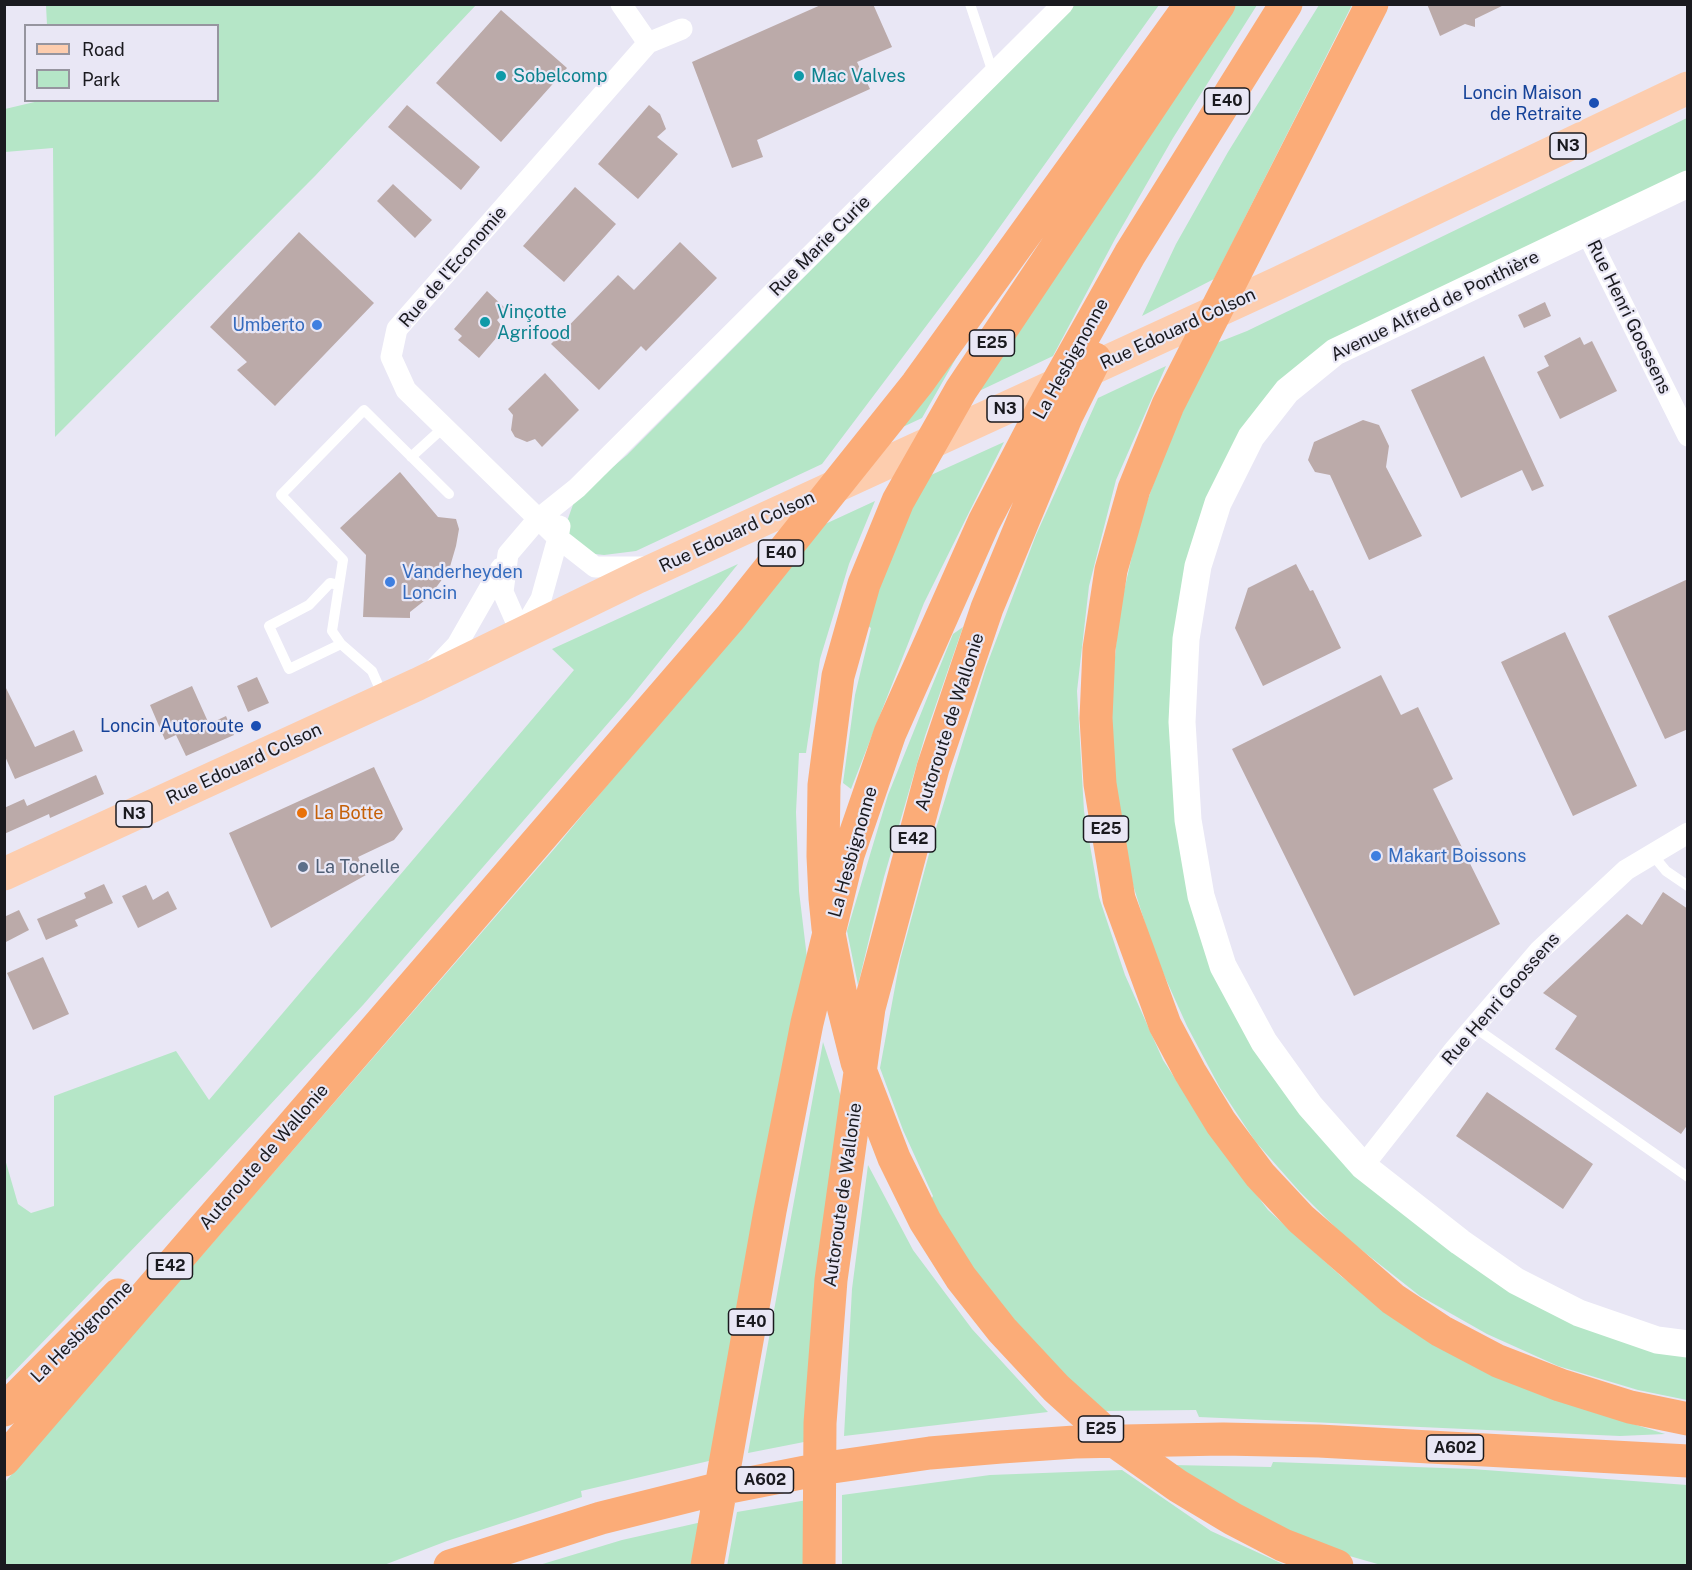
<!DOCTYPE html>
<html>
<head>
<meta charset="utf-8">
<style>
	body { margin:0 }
	#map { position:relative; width:1692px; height:1570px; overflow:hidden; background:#e9e7f5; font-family:"Public Sans",sans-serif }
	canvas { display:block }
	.frame { position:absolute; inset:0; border:6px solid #1a1a1f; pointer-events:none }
	.legend { position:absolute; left:24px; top:24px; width:195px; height:78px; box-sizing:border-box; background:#e9e7f5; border:2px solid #96959f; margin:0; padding:8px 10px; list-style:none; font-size:18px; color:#1a1a1f }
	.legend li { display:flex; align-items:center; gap:12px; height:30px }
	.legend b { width:30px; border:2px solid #96959f }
</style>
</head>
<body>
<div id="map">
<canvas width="1692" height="1570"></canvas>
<div class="frame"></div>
<ul class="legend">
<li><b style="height:8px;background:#fdcdae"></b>Road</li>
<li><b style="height:16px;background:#b5e6c7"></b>Park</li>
</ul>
</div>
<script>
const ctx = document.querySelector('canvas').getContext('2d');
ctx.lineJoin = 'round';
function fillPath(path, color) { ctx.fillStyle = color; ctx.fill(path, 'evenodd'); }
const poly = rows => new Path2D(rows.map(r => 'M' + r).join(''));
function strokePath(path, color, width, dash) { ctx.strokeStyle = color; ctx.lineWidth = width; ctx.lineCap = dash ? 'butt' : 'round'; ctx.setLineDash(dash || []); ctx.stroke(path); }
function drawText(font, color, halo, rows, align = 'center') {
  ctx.font = font + ' "Public Sans",sans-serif'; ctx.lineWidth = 4.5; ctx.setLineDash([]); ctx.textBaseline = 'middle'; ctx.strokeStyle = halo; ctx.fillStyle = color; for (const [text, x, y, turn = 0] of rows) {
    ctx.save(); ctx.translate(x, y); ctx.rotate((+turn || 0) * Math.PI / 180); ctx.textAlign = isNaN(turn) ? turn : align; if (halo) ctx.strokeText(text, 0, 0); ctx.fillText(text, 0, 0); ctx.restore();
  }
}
const green = poly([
	[46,5,476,5,315,176,55,437,53,148,5,152,5,109,43,100,218,100,218,26,47,25],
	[1075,5,1159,5,979,256,822,464,636,551,604,555,586,553,573,542,565,527,575,499,627,455],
	[1233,5,1257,5,1173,138,1115,239,1053,356,977,392],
	[1319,5,1352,5,1214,279,1142,316,1176,244,1228,152],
	[1687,118,1687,173,1258,409,1178,621,1215,969,1419,1225,1687,1355,1687,1400,1638,1390,1558,1366,1487,1334,1420,1296,1345,1237,1300,1192,1255,1141,1220,1088,1187,1026,1155,955,1133,885,1115,792,1111,701,1119,613,1139,525,1167,445,1214,344,1247,331],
	[959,353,922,418,892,432],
	[1166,366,1116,480,1089,586,1077,691,1084,811,1099,897,1125,975,1163,1060,1216,1141,1268,1210,1342,1277,1417,1332,1563,1402,1665,1434,1620,1436,1199,1417,1196,1410,1101,1411,1032,1341,977,1275,929,1203,933,1196,903,1130,880,1068,900,960,937,825,986,667,1036,535,1098,398],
	[1004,442,924,603,851,789,843,783,855,695,871,628,865,624,920,480],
	[875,501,849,564,820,659,806,753,799,753,796,812,799,891,807,958,713,1460,581,1491,582,1497,447,1541,384,1565,5,1566,5,1482,555,848,823,525],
	[738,564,630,698,363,1005,214,1165,5,1381,5,1159,18,1204,31,1213,54,1206,54,1096,176,1051,209,1100,574,670,552,649],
	[963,627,925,736,884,877,858,985,847,931,888,795,953,634],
	[823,1042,842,1100,804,1442,748,1453],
	[868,1165,913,1250,972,1329,1048,1412,844,1436,852,1289],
	[1273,1462,1472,1469,1687,1485,1687,1565,1381,1565,1346,1555,1262,1519,1172,1465,1271,1467],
	[1122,1470,1211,1531,1285,1565,842,1565,842,1495,990,1475],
	[807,1500,807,1565,727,1566,737,1512],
	[702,1522,694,1565,536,1566,622,1540]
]);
const building = poly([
	[823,4,873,4,892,47,857,62,870,89,757,140,763,157,732,168,692,62],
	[1427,4,1506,4,1475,19,1475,27,1465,24,1440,36],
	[501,10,567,68,501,142,436,83],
	[407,105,480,167,461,190,388,127],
	[649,105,660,114,666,129,657,137,678,154,638,199,598,164],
	[393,184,432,220,415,238,377,201],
	[575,187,616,224,564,282,523,246],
	[299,232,374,303,275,406,237,370,247,362,210,327],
	[680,242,717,278,646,351,641,346,599,390,551,344,618,275,634,290],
	[487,291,507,310,497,320,504,329,479,358,458,340,462,336,454,329],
	[1545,302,1551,316,1524,328,1518,315],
	[1580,337,1584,345,1592,341,1617,391,1560,419,1537,372,1549,366,1544,356],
	[1484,356,1544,486,1532,491,1522,470,1461,498,1411,390],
	[545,373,579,410,542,447,535,439,527,442,515,437,511,430,513,415,508,409],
	[1363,420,1379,425,1389,446,1386,467,1422,536,1369,560,1330,475,1315,472,1308,460,1314,442],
	[400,472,438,517,456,519,459,529,456,546,449,570,429,597,410,612,410,618,363,617,366,555,340,528],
	[1296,564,1310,591,1313,590,1341,648,1263,686,1235,628,1248,588],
	[1688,579,1688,729,1665,739,1608,616],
	[1565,632,1637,786,1573,816,1501,662],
	[1381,675,1401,715,1418,707,1453,779,1433,789,1500,924,1354,996,1232,749],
	[257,677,269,703,248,712,237,686],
	[4,684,35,747,74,730,83,751,15,779,4,754],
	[192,686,209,724,226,716,234,735,186,756,176,735,165,740,150,705],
	[374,767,403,829,394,840,358,857,366,875,271,928,229,833],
	[96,775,104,794,50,818,49,814,4,834,4,808,24,799,27,806],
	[104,884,113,903,75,920,78,926,46,940,37,919,86,898,84,893],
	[146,885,153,900,168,891,177,909,138,928,122,896],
	[1663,892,1688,909,1688,1124,1681,1134,1555,1049,1577,1016,1543,993,1627,914,1642,925],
	[19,910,29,930,4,943,4,917],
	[43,957,69,1014,33,1030,7,973],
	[1487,1092,1593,1164,1563,1209,1456,1136]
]);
const service = poly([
	[970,4,993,73],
	[411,457,444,427],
	[339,585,330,583,309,605,269,626,289,669,341,644],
	[383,696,372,671,341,644,332,631,343,560,281,495,364,410,449,494],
	[1652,854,1666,871,1688,886],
	[1474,1027,1688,1177]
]);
const minor = poly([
	[621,4,648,43],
	[1586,231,1688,436],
	[560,526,558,538,595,567,651,567],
	[521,633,503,592,508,554,537,520,577,488,1063,4],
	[521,633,541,599,558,538,406,390,391,357,397,329,648,43,682,29],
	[436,667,457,645,501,568],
	[1363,1166,1455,1049,1539,951,1626,870,1688,833]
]);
const tertiary = poly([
	[1688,184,1335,352,1287,391,1251,437,1218,503,1198,566,1186,639,1182,722,1188,820,1201,896,1223,966,1264,1042,1310,1106,1363,1166,1460,1242,1516,1281,1579,1313,1657,1340,1688,1344]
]);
const primary = poly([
	[4,874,418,684,638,577,1276,284,1688,88]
]);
const motorway = poly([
	[1219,4,961,390,898,501,864,584,838,676,824,785,823,856,825,898,828,928,843,1006,857,1062,894,1158,925,1221,961,1278,1002,1330,1056,1388,1117,1443,1178,1486,1233,1519,1283,1545,1337,1566],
	[1372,4,1168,405,1134,489,1111,570,1099,649,1096,718,1100,784,1119,899,1165,1025,1190,1072,1221,1123,1260,1175,1301,1219,1393,1299,1441,1331,1498,1361,1560,1385,1630,1407,1688,1419],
	[4,1410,118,1295],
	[4,1460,730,618,917,384,1191,4],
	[450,1566,601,1518,709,1491,826,1468,930,1453,1001,1447,1075,1442,1223,1439,1319,1441,1688,1461],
	[707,1566,770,1211,807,1023,848,855,890,733,984,522,1045,405,1130,254,1286,4],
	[819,1566,820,1423,831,1280,869,1008,933,768,987,608,1067,415,1095,359]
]);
const markers = [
	[501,76,6,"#0f9aa8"],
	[799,76,6,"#0f9aa8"],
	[1594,103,6,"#1a4fb4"],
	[485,322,6,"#0f9aa8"],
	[317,325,6,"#3f7fe0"],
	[390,582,6,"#3f7fe0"],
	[256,726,6,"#1a4fb4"],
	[302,813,6,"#e8710a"],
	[1376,856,6,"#3f7fe0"],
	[303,867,6,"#5c6f8a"]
];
const shields = [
	[1227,101,45],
	[1568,146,36],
	[992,343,45],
	[1005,409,36],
	[781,553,45],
	[134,814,36],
	[1106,829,45],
	[913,839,45],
	[170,1266,45],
	[751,1322,45],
	[1101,1429,45],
	[1455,1448,57],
	[765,1480,57]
];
const shieldNames = [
	["E40",1227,101],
	["N3",1568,146],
	["E25",992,343],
	["N3",1005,409],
	["E40",781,553],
	["N3",134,814],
	["E25",1106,829],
	["E42",913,839],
	["E42",170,1266],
	["E40",751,1322],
	["E25",1101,1429],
	["A602",1455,1448],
	["A602",765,1480]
];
const cultureNames = [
	["Sobelcomp",513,76],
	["Mac Valves",811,76],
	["Vinçotte",497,312],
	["Agrifood",497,333]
];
const transitNames = [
	["Loncin Maison",1582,93],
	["de Retraite",1582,114],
	["Loncin Autoroute",244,726]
];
const streetNames = [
	["Rue Marie Curie",820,246,-45],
	["Rue de l'Economie",453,267,-49],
	["Avenue Alfred de Ponthière",1435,306,-26],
	["Rue Henri Goossens",1629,317,64],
	["Rue Edouard Colson",1178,329,-25],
	["La Hesbignonne",1071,359,-61],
	["Rue Edouard Colson",737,532,-25],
	["Autoroute de Wallonie",950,722,-72],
	["Rue Edouard Colson",244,764,-25],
	["La Hesbignonne",853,852,-74],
	["Rue Henri Goossens",1501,999,-49],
	["Autoroute de Wallonie",264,1157,-49],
	["Autoroute de Wallonie",843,1195,-82],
	["La Hesbignonne",82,1332,-45]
];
const shopNames = [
	["Umberto",305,325,"right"],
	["Vanderheyden",402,572],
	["Loncin",402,593],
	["Makart Boissons",1388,856]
];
const foodNames = [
	["La Botte",314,813]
];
const serviceNames = [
	["La Tonelle",315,867]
];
fillPath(green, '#b5e6c7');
fillPath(building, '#bbaaa9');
strokePath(service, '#fff', 10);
strokePath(minor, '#fff', 21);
strokePath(tertiary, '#fff', 27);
strokePath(primary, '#fdcdae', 33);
strokePath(motorway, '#fbac78', 33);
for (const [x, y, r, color] of markers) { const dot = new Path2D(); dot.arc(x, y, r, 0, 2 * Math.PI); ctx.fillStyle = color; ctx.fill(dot); strokePath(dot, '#e9e7f5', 2); }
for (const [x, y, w] of shields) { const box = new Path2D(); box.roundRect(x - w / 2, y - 13, w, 26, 4.5); ctx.fillStyle = '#e9e7f5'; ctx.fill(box); strokePath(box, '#1a1a1f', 1.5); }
drawText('bold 16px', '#1a1a1f', null, shieldNames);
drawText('18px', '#0d838f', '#e9e7f5', cultureNames, 'left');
drawText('18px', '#164399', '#e9e7f5', transitNames, 'right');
drawText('18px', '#1a1a1f', '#e9e7f5', streetNames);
drawText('18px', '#366cbe', '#e9e7f5', shopNames, 'left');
drawText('18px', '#c56008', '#e9e7f5', foodNames, 'left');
drawText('18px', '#4e5e75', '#e9e7f5', serviceNames, 'left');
</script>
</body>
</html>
